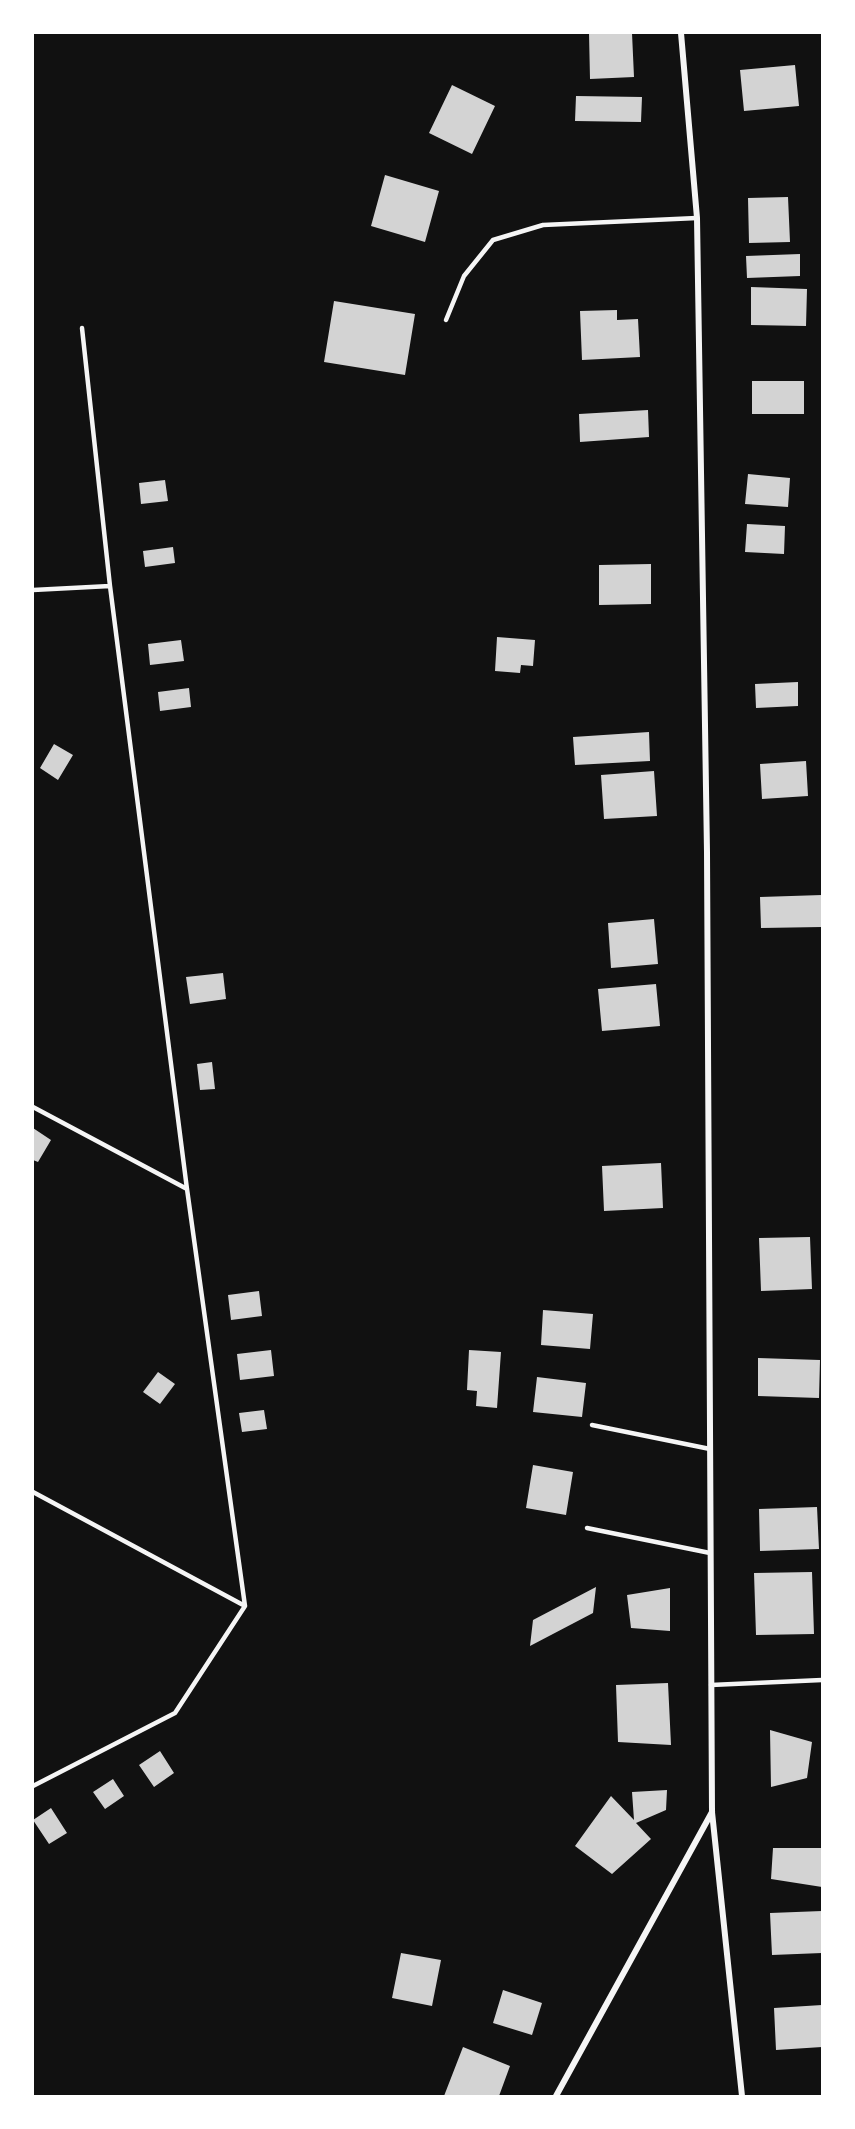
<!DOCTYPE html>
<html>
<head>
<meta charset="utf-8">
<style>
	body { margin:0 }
	#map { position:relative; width:855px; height:2129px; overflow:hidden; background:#111; font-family:"Sofia Sans Condensed",sans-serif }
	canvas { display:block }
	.frame { position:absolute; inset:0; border:34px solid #fff; pointer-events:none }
</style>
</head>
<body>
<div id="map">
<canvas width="855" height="2129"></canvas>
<div class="frame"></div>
</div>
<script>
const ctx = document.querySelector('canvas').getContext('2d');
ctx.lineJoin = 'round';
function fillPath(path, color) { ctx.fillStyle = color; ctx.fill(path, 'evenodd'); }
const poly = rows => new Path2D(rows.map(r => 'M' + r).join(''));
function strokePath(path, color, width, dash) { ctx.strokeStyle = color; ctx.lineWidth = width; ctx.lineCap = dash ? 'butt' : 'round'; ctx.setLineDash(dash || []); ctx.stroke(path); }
const building = poly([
	[589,33,632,33,634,77,590,79],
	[795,65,799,106,744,111,740,70],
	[452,85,495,106,472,154,429,133],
	[576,96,642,97,641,122,575,121],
	[385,175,439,191,425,242,371,226],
	[788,197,790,242,749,243,748,198],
	[800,254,800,276,747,278,746,256],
	[751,287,807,289,806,326,751,325],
	[334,301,415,314,405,375,324,362],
	[617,310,617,320,638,319,640,357,582,360,580,311],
	[752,381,804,381,804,414,752,414],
	[648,410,649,437,580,442,579,414],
	[748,474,790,478,788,507,745,504],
	[165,480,168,501,141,504,139,483],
	[747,524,785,526,784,554,745,552],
	[173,547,175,563,145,567,143,551],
	[651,564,651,604,599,605,599,565],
	[497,637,535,640,533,666,521,665,520,673,495,671],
	[181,640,184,661,150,665,148,644],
	[798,682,798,706,756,708,755,684],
	[189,688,191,707,160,711,158,692],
	[649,732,650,761,575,765,573,737],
	[54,744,73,755,58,780,40,768],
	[806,761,808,796,762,799,760,764],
	[654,771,657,816,604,819,601,775],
	[822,895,822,927,761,928,760,897],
	[654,919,658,964,611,968,608,923],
	[223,973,226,999,190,1004,186,977],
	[656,984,660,1026,602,1031,598,989],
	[212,1062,215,1089,200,1090,197,1064],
	[33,1128,51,1140,38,1162,33,1160],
	[661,1163,663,1208,604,1211,602,1166],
	[810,1237,812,1289,761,1291,759,1238],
	[259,1291,262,1316,231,1320,228,1295],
	[543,1310,593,1314,590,1349,541,1345],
	[271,1350,274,1376,240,1380,237,1354],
	[469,1350,501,1352,497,1408,476,1406,477,1391,467,1390],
	[758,1358,820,1360,819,1398,758,1396],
	[158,1372,175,1384,160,1404,143,1392],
	[537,1377,586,1383,582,1417,533,1412],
	[264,1410,267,1429,242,1432,239,1413],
	[533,1465,573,1472,566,1515,526,1508],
	[817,1507,819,1549,760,1551,759,1509],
	[812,1572,814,1634,756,1635,754,1573],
	[596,1587,593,1613,530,1646,533,1620],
	[670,1588,670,1631,631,1628,627,1595],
	[668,1683,671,1745,618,1742,616,1685],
	[770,1730,812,1742,807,1778,771,1787],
	[160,1751,174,1773,154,1787,139,1765],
	[113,1779,124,1796,105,1809,93,1792],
	[667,1790,666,1810,636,1823,651,1839,612,1874,575,1846,611,1796,634,1820,632,1792],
	[51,1808,67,1833,49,1844,33,1820],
	[773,1848,822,1848,822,1887,771,1879],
	[822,1911,822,1953,772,1955,770,1913],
	[401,1953,441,1960,432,2006,392,1998],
	[503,1990,542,2003,532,2035,493,2023],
	[822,2005,822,2047,776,2050,774,2008],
	[463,2047,510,2066,499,2096,444,2096]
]);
const service = poly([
	[446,320,464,276,493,240,543,225,697,218],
	[33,590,110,586],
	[33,1107,187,1189],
	[592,1425,710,1449],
	[33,1492,245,1606],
	[587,1528,710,1553],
	[711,1685,822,1680],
	[33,1786,175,1713,245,1606,187,1189,110,586,82,328]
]);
const minor = poly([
	[681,33,697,218,707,852,712,1812,742,2096],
	[556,2096,712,1812]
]);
fillPath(building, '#d3d3d3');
strokePath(service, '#f5f5f5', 4.5);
strokePath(minor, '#f5f5f5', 6);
</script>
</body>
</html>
